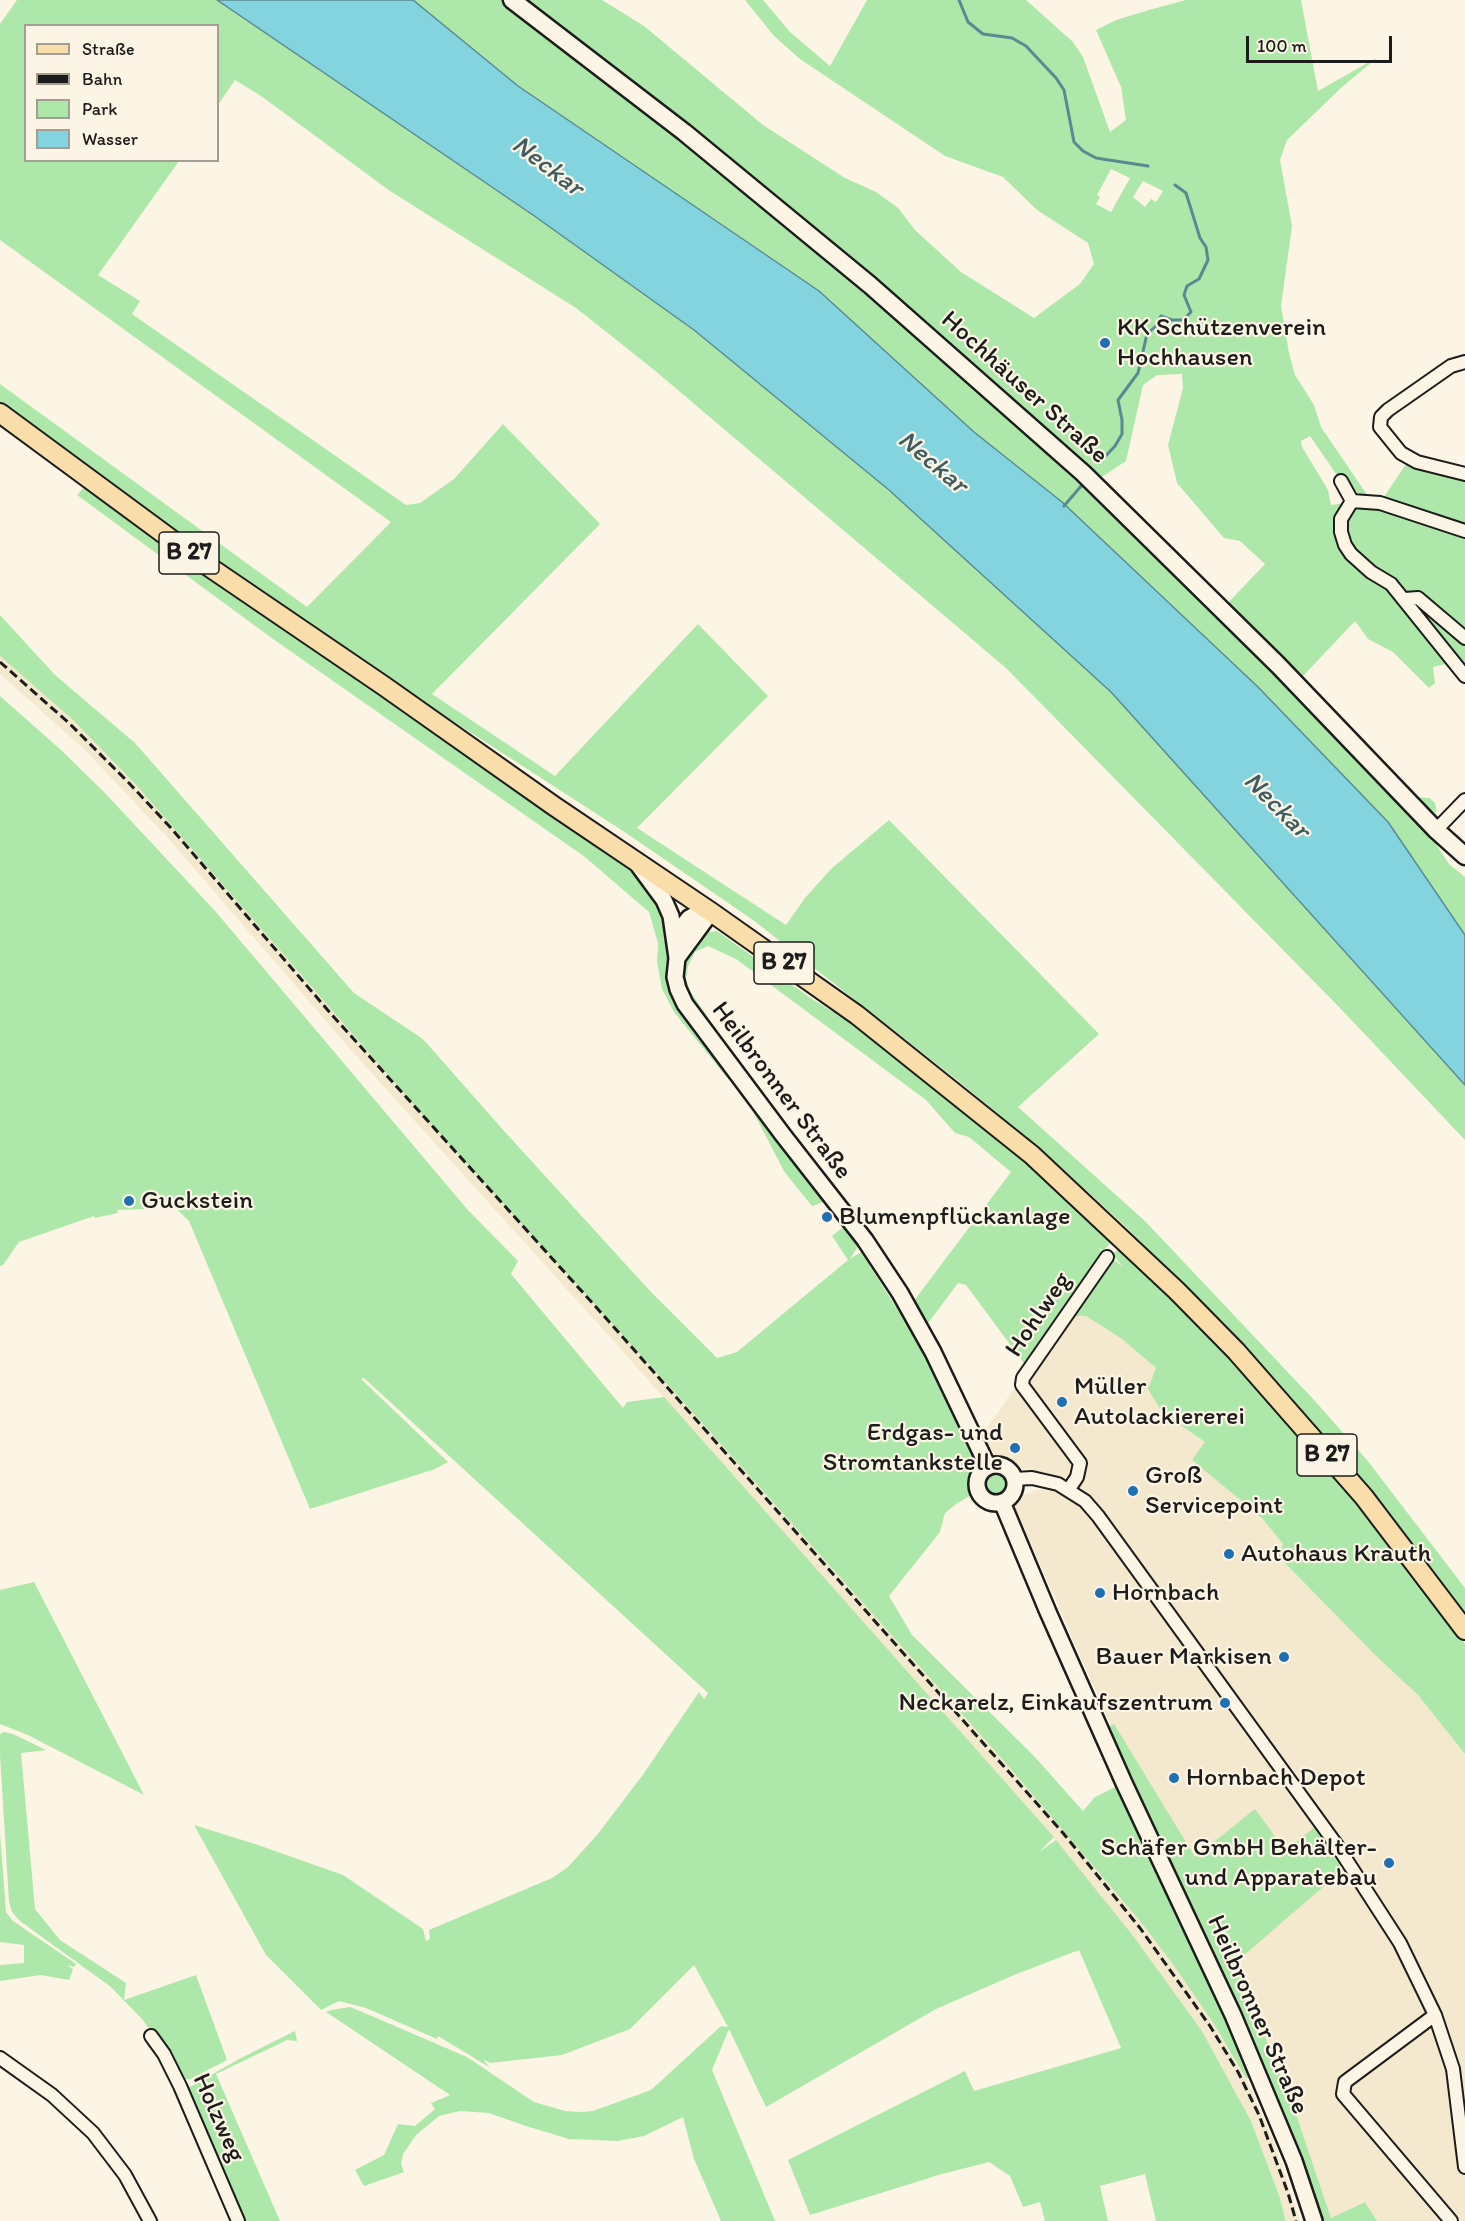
<!DOCTYPE html>
<html>
<head>
<meta charset="utf-8">
<style>
	body { margin:0 }
	#map { position:relative; width:1465px; height:2221px; overflow:hidden; background:#fcf5e5; font-family:Itim,sans-serif }
	canvas { display:block }
	.legend { position:absolute; left:24px; top:24px; width:195px; height:138px; box-sizing:border-box; background:#fcf5e5; border:2px solid #a29e95; margin:0; padding:8px 10px; list-style:none; font-size:18px; color:#1c1c1c }
	.legend li { display:flex; align-items:center; gap:12px; height:30px }
	.legend b { width:30px; border:2px solid #a29e95 }
	.scale { position:absolute; left:1246px; top:36px; width:146px; height:27px; box-sizing:border-box; border:3px solid #1c1c1c; border-top:0; padding-left:8px; font-size:18px; line-height:21px; white-space:nowrap; color:#1c1c1c; -webkit-text-stroke:4px #fcf5e5; paint-order:stroke }
</style>
</head>
<body>
<div id="map">
<canvas width="1465" height="2221"></canvas>
<ul class="legend">
<li><b style="height:8px;background:#f9deab"></b>Straße</li>
<li><b style="height:8px;background:#1c1c1c"></b>Bahn</li>
<li><b style="height:16px;background:#aee7aa"></b>Park</li>
<li><b style="height:16px;background:#84d4df"></b>Wasser</li>
</ul>
<div class="scale">100 m</div>
</div>
<script>
const ctx = document.querySelector('canvas').getContext('2d');
ctx.lineJoin = 'round';
function fillPath(path, color) { ctx.fillStyle = color; ctx.fill(path, 'evenodd'); }
const poly = rows => new Path2D(rows.map(r => 'M' + r).join(''));
function strokePath(path, color, width, dash) { ctx.strokeStyle = color; ctx.lineWidth = width; ctx.lineCap = dash ? 'butt' : 'round'; ctx.setLineDash(dash || []); ctx.stroke(path); }
function drawText(font, color, halo, rows, align = 'center') {
  ctx.font = font + ' Itim,sans-serif'; ctx.lineWidth = 4.5; ctx.setLineDash([]); ctx.textBaseline = 'middle'; ctx.strokeStyle = halo; ctx.fillStyle = color; for (const [text, x, y, turn = 0] of rows) {
    ctx.save(); ctx.translate(x, y); ctx.rotate((+turn || 0) * Math.PI / 180); ctx.textAlign = isNaN(turn) ? turn : align; if (halo) ctx.strokeText(text, 0, 0); ctx.fillText(text, 0, 0); ctx.restore();
  }
}
const built = poly([
	[0,656,73,720,138,787,430,1123,688,1407,1004,1761,1140,1921,1172,1963,1214,2024,1246,2078,1273,2139,1300,2221,1286,2221,1279,2195,1251,2121,1202,2031,1134,1937,1058,1845,1054,1837,609,1336,358,1058,167,837,85,750,0,674],
	[1072,1313,1086,1316,1122,1339,1156,1368,1162,1411,1205,1442,1193,1460,1262,1518,1283,1544,1278,1556,1377,1657,1418,1695,1465,1754,1465,2221,1377,2221,1365,2202,1331,2218,1294,2108,1235,1963,1149,1792,1108,1719,1014,1505,1018,1498,1035,1490,1045,1489,1055,1475,1019,1468,998,1458,981,1437,1014,1389,1019,1393]
]);
const green = poly([
	[17,0,217,0,533,215,694,330,889,490,1111,692,1465,1085,1465,1140,1339,1007,1006,668,653,369,576,308,390,191,261,96,235,80,218,105,218,26,26,26,26,160,179,161,98,275,140,301,132,314,406,505,420,503,454,479,503,424,600,524,432,694,555,776,698,624,768,696,637,828,786,925,805,898,831,869,889,820,1099,1034,1018,1107,1145,1221,1315,1401,1367,1460,1465,1588,1465,1617,1393,1520,1307,1418,1223,1325,1124,1225,1043,1151,957,1080,753,920,623,831,470,732,422,703,213,560,0,402,0,384,307,607,391,522,0,240,0,24],
	[413,0,602,0,644,26,763,125,845,178,876,192,898,208,916,231,961,272,1034,318,1080,284,1094,264,1088,243,1037,210,1003,177,945,156,800,59,774,36,745,0,763,0,790,32,830,66,867,0,1026,0,1073,42,1083,57,1110,132,1126,120,1121,87,1096,30,1116,20,1149,10,1186,0,1301,0,1318,91,1378,57,1342,87,1287,140,1280,160,1292,226,1281,306,1289,353,1295,375,1314,405,1321,427,1372,502,1380,503,1410,458,1465,474,1465,627,1459,633,1465,638,1465,676,1458,667,1446,664,1433,667,1435,683,1429,688,1393,652,1368,639,1355,621,1303,676,1397,778,1418,797,1430,798,1435,803,1437,813,1418,804,1225,606,1265,564,1240,541,1224,538,1177,483,1168,445,1183,388,1182,374,1157,375,1143,385,1126,461,1097,480,1434,841,1449,864,1465,877,1465,935,1436,895,1062,502,974,432,819,291,518,86],
	[1111,169,1130,178,1111,212,1096,204,1100,197,1097,195],
	[1143,181,1163,191,1156,202,1151,199,1145,207,1133,197],
	[1310,436,1341,481,1352,502,1331,505,1328,490,1302,447,1301,441],
	[86,485,628,866,645,882,662,902,669,938,667,958,670,985,742,1092,724,1074,674,1012,662,989,657,962,658,943,649,912,585,857,273,639,77,495],
	[0,615,55,675,135,743,354,993,423,1039,505,1132,650,1291,717,1358,737,1352,848,1260,832,1236,842,1228,824,1202,812,1206,794,1184,784,1171,748,1102,859,1245,850,1259,861,1252,923,1350,988,1467,983,1470,977,1480,978,1491,956,1504,945,1513,940,1532,889,1596,912,1635,1034,1756,1083,1811,1095,1797,1115,1787,1255,2079,1246,2078,1214,2024,1172,1963,1140,1921,1004,1761,688,1407,430,1123,138,787,73,720,0,656],
	[0,696,61,750,105,793,216,912,467,1209,518,1261,511,1274,623,1408,627,1402,664,1397,1054,1837,1039,1852,1056,1840,1134,1937,1202,2031,1251,2121,1279,2195,1286,2221,1156,2221,1145,2174,1100,2186,1108,2221,1045,2221,1040,2202,1023,2207,1010,2176,989,2162,942,2174,810,2215,788,2160,965,2071,974,2091,1121,2048,1079,1950,1014,1975,936,2009,766,2107,729,2029,712,2070,775,2221,721,2221,694,2159,683,2117,644,2136,618,2141,569,2139,526,2126,489,2113,460,2111,439,2116,416,2135,403,2154,401,2164,404,2172,364,2186,355,2170,384,2155,398,2124,415,2126,435,2109,431,2103,450,2095,326,2012,331,2010,350,2007,360,2011,467,2057,534,2102,565,2111,580,2112,593,2111,651,2090,721,2026,728,2027,694,1965,630,2029,562,2055,490,2063,483,2059,489,2067,438,2036,437,2039,366,2008,339,2001,321,2010,266,1955,194,1825,258,1845,343,1875,423,1929,426,1941,430,1939,429,1930,552,1878,568,1867,597,1835,642,1776,699,1692,704,1699,708,1693,364,1378,361,1379,448,1462,435,1469,310,1509,189,1221,170,1203,145,1209,117,1210,118,1213,95,1218,94,1216,19,1242,3,1265,0,1266],
	[717,931,812,999,855,1025,1026,1163,1111,1242,1104,1250,1098,1248,1122,1266,1113,1255,1120,1247,1245,1374,1355,1498,1465,1644,1465,1754,1418,1695,1377,1657,1278,1556,1283,1544,1262,1518,1192,1460,1205,1442,1162,1412,1148,1389,1156,1368,1122,1339,1086,1316,1065,1316,1026,1366,966,1285,958,1283,926,1326,913,1302,1011,1172,969,1137,955,1133,926,1100,736,959,708,946,695,952,688,966,686,979,690,991,753,1083,865,1225,863,1227,751,1084,686,995,682,978,684,963,690,948,697,938,708,932],
	'986 1484a10 10 0 1 1 20 0a10 10 0 1 1-20 0Z',
	[34,1582,144,1795,28,1735,0,1724,0,1590],
	[1114,1724,1195,1857,1255,1809,1285,1850,1315,1827,1345,1868,1235,1963,1294,2108,1331,2218,1365,2202,1377,2221,1324,2221,1307,2170,1280,2106,1109,1726],
	[4,1732,13,1734,46,1750,21,1753,35,1909,60,1940,126,1983,124,2000,196,1975,227,2060,190,2079,181,2079,143,2020,111,1987,20,1921,12,1912,9,1902,0,1755,0,1734],
	[0,1833,6,1912,13,1921,76,1964,74,1967,67,1965,73,1969,69,1980,41,1975,0,1981,0,1965,24,1963,24,1945,0,1942],
	[295,2031,297,2041,287,2040,216,2074,280,2221,238,2221,187,2092,188,2088,241,2058]
]);
const water = poly([
	[217,0,413,0,518,86,819,291,974,432,1062,502,1258,687,1388,822,1465,935,1465,1085,1111,692,889,490,694,330,533,215,217,0]
]);
const stream = poly([
	[959,0,968,22,983,34,1012,38,1026,46,1056,78,1064,90,1074,142,1083,151,1096,158,1148,166],
	[1099,463,1115,446,1122,434,1122,420,1118,400,1138,373,1147,334,1156,326,1161,316,1172,320,1183,320,1191,312,1184,295,1187,286,1199,279,1208,260,1206,247,1200,238,1186,193,1175,185],
	[1064,506,1082,485]
]);
const minor = poly([
	[1465,362,1451,366,1388,410,1381,417,1380,427,1401,453,1417,462,1465,474],
	[1341,481,1352,501],
	[1352,501,1341,519,1341,532,1345,545,1351,554,1371,572,1391,584,1465,676],
	[1352,501,1380,503,1465,531],
	[1405,599,1418,598,1465,638],
	[1436,830,1465,800],
	[1014,1479,1032,1478,1058,1484,1085,1501,1098,1516,1338,1847,1400,1943,1435,2015,1453,2069,1465,2167],
	[1069,1489,1077,1477,1080,1463,1022,1385,1023,1378,1107,1257],
	[1435,2015,1345,2082,1343,2094,1451,2221],
	[151,2036,164,2054,180,2086,238,2221],
	[0,2058,52,2095,93,2133,125,2175,150,2221]
]);
const tertiary = poly([
	[639,866,664,900,671,916,677,958,675,977,678,989,685,1004,783,1135,865,1240,900,1293,933,1352,988,1467],
	[675,941,680,929,689,918,698,913,711,912],
	[677,958,711,912],
	'977 1484a19 19 0 1 1 38 0a19 19 0 1 1-38 0Z',
	[1002,1502,1048,1612,1124,1783,1233,2015,1294,2161,1314,2221]
]);
const secondary = poly([
	[512,0,684,132,870,285,1083,473,1278,665,1436,830,1465,856]
]);
const primary = poly([
	[0,413,202,562,384,686,554,806,711,912,857,1015,1032,1155,1177,1291,1236,1351,1364,1497,1465,1630]
]);
const rail = poly([
	[0,662,70,724,128,782,171,828,332,1015,596,1307,1063,1833,1140,1928,1210,2026,1238,2072,1259,2115,1288,2193,1296,2221]
]);
const markers = [
	[1105,343,6,"#1f6fb2"],
	[129,1201,6,"#1f6fb2"],
	[827,1217,6,"#1f6fb2"],
	[1062,1402,6,"#1f6fb2"],
	[1015,1448,6,"#1f6fb2"],
	[1133,1491,6,"#1f6fb2"],
	[1229,1554,6,"#1f6fb2"],
	[1100,1593,6,"#1f6fb2"],
	[1284,1657,6,"#1f6fb2"],
	[1225,1703,6,"#1f6fb2"],
	[1174,1778,6,"#1f6fb2"],
	[1389,1863,6,"#1f6fb2"]
];
const shields = [
	[189,553,60],
	[784,963,60],
	[1327,1455,60]
];
const shieldNames = [
	["B 27",189,553],
	["B 27",784,963],
	["B 27",1327,1455]
];
const poiNames = [
	["KK Schützenverein",1117,328],
	["Hochhausen",1117,358],
	["Guckstein",141,1201],
	["Blumenpflückanlage",839,1217],
	["Müller",1074,1387],
	["Autolackiererei",1074,1417],
	["Erdgas- und",1003,1433,"right"],
	["Stromtankstelle",1003,1463,"right"],
	["Groß",1145,1476],
	["Servicepoint",1145,1506],
	["Autohaus Krauth",1241,1554],
	["Hornbach",1112,1593],
	["Bauer Markisen",1272,1657,"right"],
	["Neckarelz, Einkaufszentrum",1213,1703,"right"],
	["Hornbach Depot",1186,1778],
	["Schäfer GmbH Behälter-",1377,1848,"right"],
	["und Apparatebau",1377,1878,"right"]
];
const streetNames = [
	["Hochhäuser Straße",1024,388,42],
	["Heilbronner Straße",781,1091,53],
	["Hohlweg",1039,1315,-56],
	["Heilbronner Straße",1257,2015,66],
	["Holzweg",218,2118,66]
];
const waterNames = [
	["Neckar",547,167,37],
	["Neckar",932,463,40],
	["Neckar",1276,806,45]
];
fillPath(built, '#f4e8ce');
fillPath(green, '#aee7aa');
fillPath(water, '#84d4df');
strokePath(water, '#5a8a91', 1.5);
strokePath(stream, '#5a8a91', 3);
strokePath(minor, '#1c1c1c', 16);
strokePath(tertiary, '#1c1c1c', 20);
strokePath(secondary, '#1c1c1c', 21);
strokePath(primary, '#1c1c1c', 22);
strokePath(minor, '#fcf5e5', 12);
strokePath(tertiary, '#fcf5e5', 15);
strokePath(secondary, '#fcf5e5', 16);
strokePath(primary, '#f9deab', 18);
strokePath(rail, '#1c1c1c', 3, [9, 4.5]);
for (const [x, y, r, color] of markers) { const dot = new Path2D(); dot.arc(x, y, r, 0, 2 * Math.PI); ctx.fillStyle = color; ctx.fill(dot); strokePath(dot, '#fcf5e5', 2); }
for (const [x, y, w] of shields) { const box = new Path2D(); box.roundRect(x - w / 2, y - 21, w, 42, 4.5); ctx.fillStyle = '#fcf5e5'; ctx.fill(box); strokePath(box, '#1c1c1c', 1.5); }
drawText('bold 24px', '#1c1c1c', null, shieldNames);
drawText('26px', '#1c1c1c', '#fcf5e5', poiNames, 'left');
drawText('26px', '#1c1c1c', '#fcf5e5', streetNames);
drawText('italic 27px', '#405c60', '#fcf5e5', waterNames);
</script>
</body>
</html>
